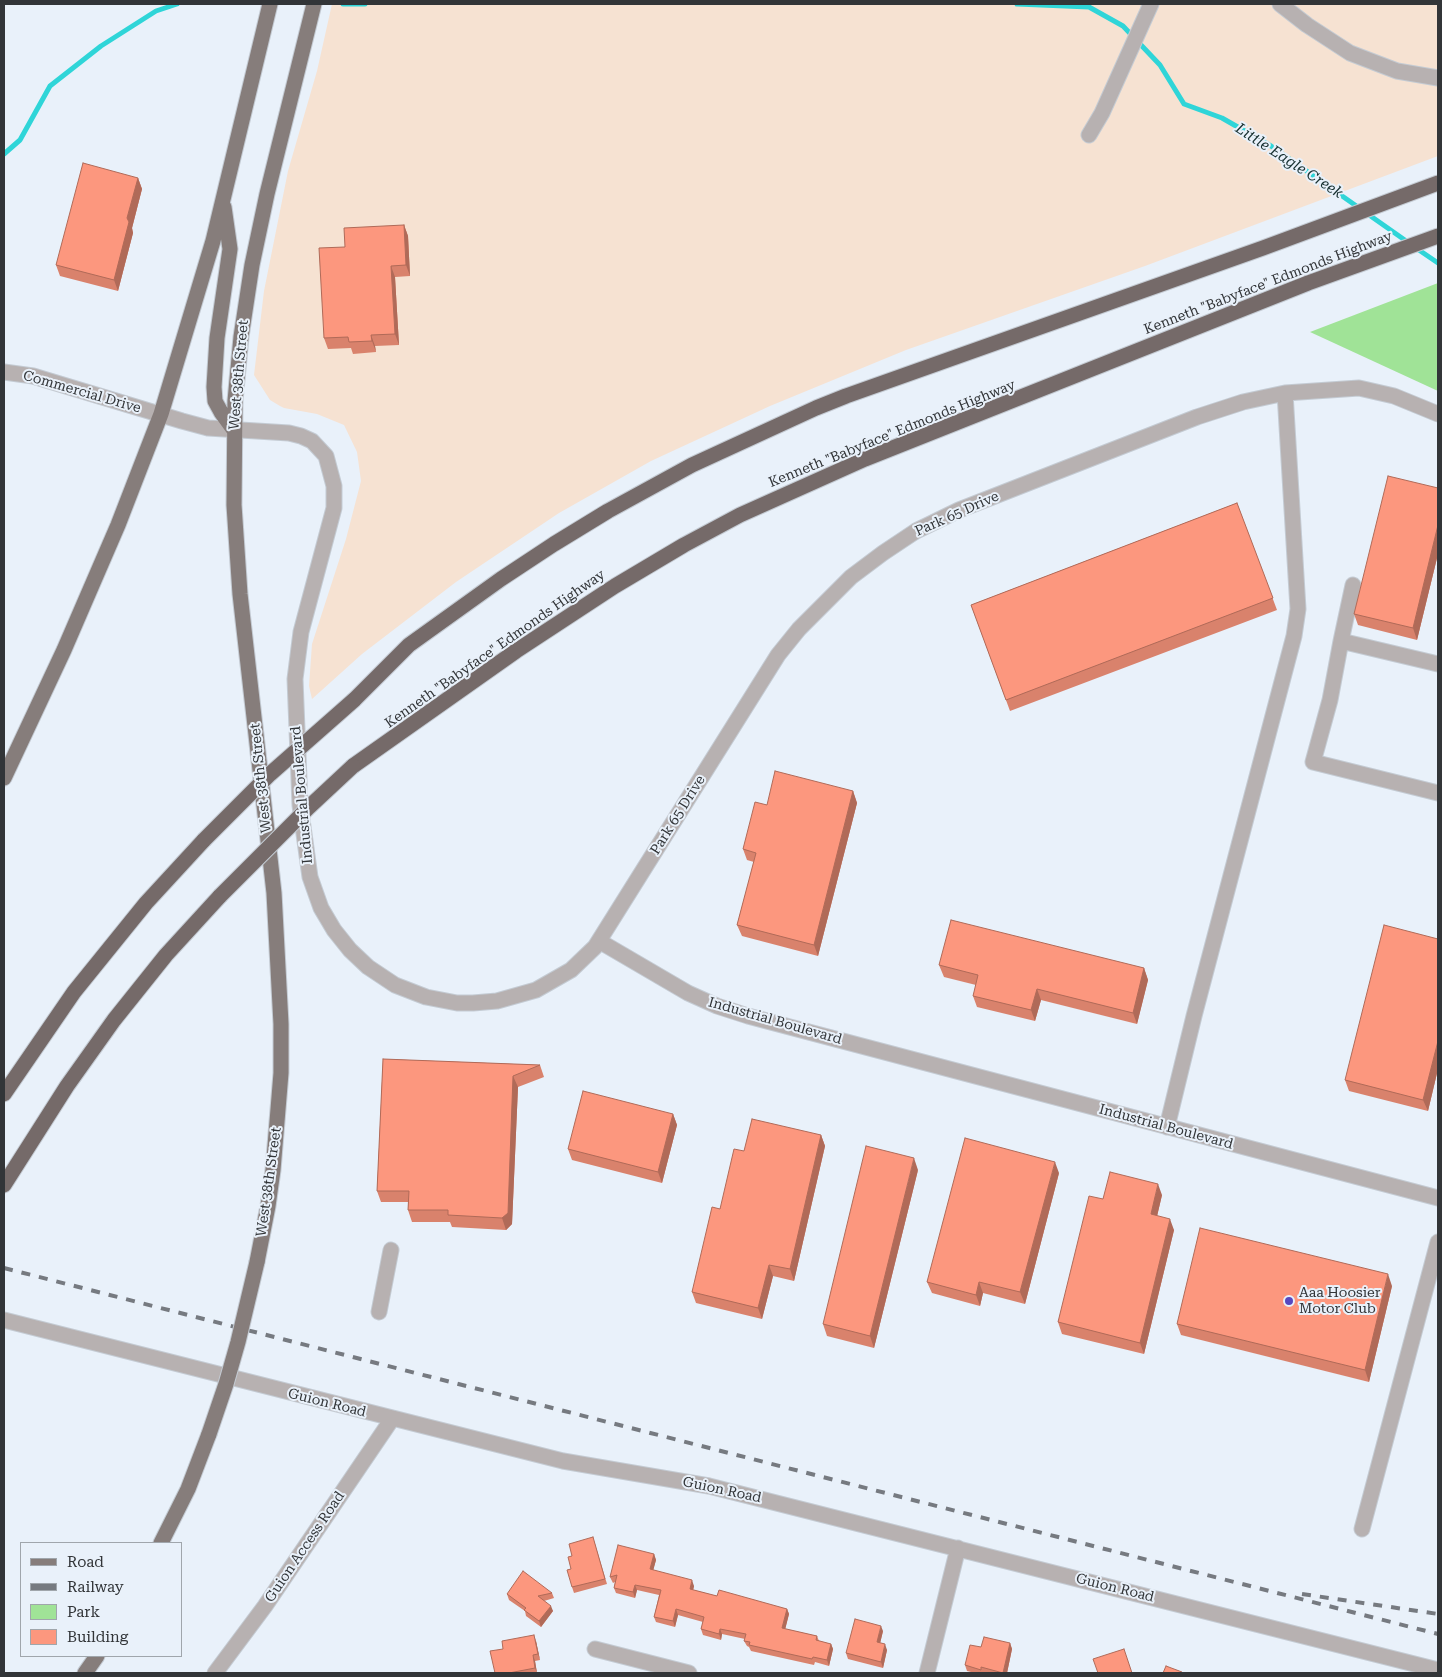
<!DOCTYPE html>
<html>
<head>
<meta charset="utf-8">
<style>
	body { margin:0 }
	#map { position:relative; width:1442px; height:1677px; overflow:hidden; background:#e9f1fa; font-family:"Roboto Serif",serif }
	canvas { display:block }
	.frame { position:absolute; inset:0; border:5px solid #323538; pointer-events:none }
	.legend { position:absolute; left:20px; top:1542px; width:162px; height:115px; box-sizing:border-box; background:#e9f1fa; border:1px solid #a0a6ac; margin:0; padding:6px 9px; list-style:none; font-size:15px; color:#323538 }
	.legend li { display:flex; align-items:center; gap:10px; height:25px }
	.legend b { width:25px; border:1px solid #a0a6ac }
</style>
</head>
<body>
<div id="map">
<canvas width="1442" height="1677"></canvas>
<div class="frame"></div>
<ul class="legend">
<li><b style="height:6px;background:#867d7b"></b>Road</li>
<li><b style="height:6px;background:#767a80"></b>Railway</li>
<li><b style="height:14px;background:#a0e397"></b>Park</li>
<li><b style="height:14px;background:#fc977e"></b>Building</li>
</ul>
</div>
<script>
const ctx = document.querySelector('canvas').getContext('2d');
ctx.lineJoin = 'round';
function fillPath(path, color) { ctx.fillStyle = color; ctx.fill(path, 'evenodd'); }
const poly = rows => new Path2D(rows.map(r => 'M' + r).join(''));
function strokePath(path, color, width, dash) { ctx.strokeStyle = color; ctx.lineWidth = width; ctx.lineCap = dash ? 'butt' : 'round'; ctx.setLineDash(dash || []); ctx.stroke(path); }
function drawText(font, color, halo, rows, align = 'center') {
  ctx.font = font + ' "Roboto Serif",serif'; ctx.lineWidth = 4; ctx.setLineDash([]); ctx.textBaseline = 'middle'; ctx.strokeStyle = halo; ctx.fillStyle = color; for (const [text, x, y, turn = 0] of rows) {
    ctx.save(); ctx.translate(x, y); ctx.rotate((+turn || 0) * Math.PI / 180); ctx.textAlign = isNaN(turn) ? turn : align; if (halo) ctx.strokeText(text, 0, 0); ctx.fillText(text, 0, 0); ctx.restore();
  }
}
const commercial = poly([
	[332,4,1438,4,1438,156,1145,266,906,350,770,406,651,461,559,513,456,582,362,654,312,699,309,686,312,644,346,539,361,481,357,452,344,425,317,414,284,408,280,406,270,400,254,375,264,291,288,171,317,71]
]);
const green = poly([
	[1438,283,1438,391,1310,332]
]);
const stream = poly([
	[343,4,365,4],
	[1017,4,1089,7,1123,26,1160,65,1184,104,1222,118,1271,146,1409,243],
	[4,154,20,140,50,86,101,46,156,11,177,4],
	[1416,248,1438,263]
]);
const minor = poly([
	[1280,4,1307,25,1350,53,1397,71,1438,78],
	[1089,135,1102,113,1151,4],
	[4,372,33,376,182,421,208,428,289,433,301,436,312,441,326,456,334,486,334,508,301,632,295,679,300,805,310,877,321,908,334,930,350,950,368,967,395,985,426,997,457,1003,473,1003,497,1001,536,990,571,970,595,947,778,655,799,629,851,577,883,553,916,531,959,510,1197,417,1243,402,1285,393,1359,388,1394,396,1438,414],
	[1353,585,1341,641,1438,664],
	[1341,641,1330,700,1313,762,1438,793],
	[599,941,688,993,717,1006,748,1016,1438,1198],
	[1167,1127,1194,1016,1294,636,1298,609,1285,393],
	[379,1312,391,1250],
	[4,1320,563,1461,709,1486,1438,1670],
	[1362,1529,1438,1242],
	[595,1649,689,1673],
	[215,1673,265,1606,392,1419],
	[927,1673,958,1548]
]);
const major = poly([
	[224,207,230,249,217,338,214,387,215,401,221,412,234,430],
	[4,778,64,650,118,525,161,414,213,241,270,4],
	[257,1262,268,1206,273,1170,281,1073,281,1024,274,893,240,594,234,505,235,401,241,337,252,265,267,194,314,4],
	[161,1543,188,1489,209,1434],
	[85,1673,97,1656]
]);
const highway = poly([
	[354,700,409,645,501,579,554,544,608,511,692,465,816,408,846,396,1263,248,1438,183],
	[353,766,516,651,615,586,684,545,740,515,865,459,1308,283,1438,236],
	[4,1094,74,992,146,903,204,840],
	[4,1185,67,1086,114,1020,166,955,220,896]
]);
const rail = poly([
	[4,1268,1438,1634],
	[1302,1594,1438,1614]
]);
const majorBridge = poly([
	[209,1434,226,1384,238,1342,257,1262]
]);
const highwayBridge = poly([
	[204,840,270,774,354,700],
	[220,896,309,807,353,766]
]);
const wall = poly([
	[138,178,142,189,132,228,133,233,118,291,60,276,56,265],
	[404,225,408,236,410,276,395,277,399,345,375,346,376,352,353,354,351,348,328,349,324,338,345,247],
	[1438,488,1438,554,1417,640,1358,625,1354,614],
	[1237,503,1277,610,1010,711,971,605],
	[853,791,857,803,818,956,742,936,737,925,754,862,747,860,743,849,767,805],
	[1438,939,1438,1069,1428,1111,1349,1091,1345,1080],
	[939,965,1144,968,1148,980,1137,1024,1041,1000,1035,1021,977,1007,973,996,976,985,944,977],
	[383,1059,540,1065,544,1077,518,1087,512,1224,506,1230,452,1227,450,1222,412,1222,408,1210,408,1202,381,1202,377,1191],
	[673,1114,677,1125,662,1183,572,1160,568,1149],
	[821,1135,825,1146,794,1281,773,1276,762,1319,696,1303,692,1292,720,1209,744,1151],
	[918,1170,874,1348,827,1336,823,1324],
	[1059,1173,1025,1304,983,1293,980,1306,932,1293,927,1282],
	[1162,1195,1157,1216,1174,1230,1144,1354,1062,1334,1058,1322,1103,1199],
	[1392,1286,1369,1382,1181,1335,1177,1324],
	[593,1537,607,1584,574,1593,572,1587,572,1556],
	[654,1554,656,1560,653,1570,694,1586,693,1590,717,1596,787,1609,789,1614,785,1629,817,1636,819,1641,831,1644,833,1649,829,1666,815,1662,814,1665,751,1651,749,1647,747,1646,744,1641,745,1639,722,1634,721,1640,703,1635,701,1629,703,1622,678,1615,675,1627,656,1622,654,1617,659,1595,637,1590,635,1598,616,1593,614,1588,615,1582,613,1583,610,1577],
	[552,1593,554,1598,544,1601,553,1611,541,1627,526,1616,525,1611,509,1600,507,1594],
	[883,1631,880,1643,887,1650,883,1668,848,1659,846,1653],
	[536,1641,540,1660,535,1661,537,1673,495,1673,503,1649],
	[1010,1643,1012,1649,1007,1673,975,1673,967,1671,965,1665,981,1647]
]);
const shadedWall = poly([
	[138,178,142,189,132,228,133,233,118,291,114,280,127,218],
	[404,225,408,236,410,276,406,265],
	[391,266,395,277,399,345,395,334],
	[371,335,375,346,376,352,372,341],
	[1438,525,1438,554,1417,640,1413,628],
	[853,791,857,803,818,956,814,945],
	[1144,968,1148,980,1137,1024,1133,1013],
	[1037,989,1041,1000,1035,1021,1031,1010],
	[1438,1041,1438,1069,1428,1111,1423,1100],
	[513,1076,518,1087,512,1224,506,1230,502,1218],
	[673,1114,677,1125,662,1183,658,1172],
	[821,1135,825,1146,794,1281,790,1269],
	[914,1158,918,1170,874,1348,870,1336],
	[1055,1162,1059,1173,1025,1304,1020,1292],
	[1158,1184,1162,1195,1155,1225,1151,1214],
	[1170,1219,1174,1230,1144,1354,1140,1343],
	[769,1265,773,1276,762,1319,758,1308],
	[1388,1274,1392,1286,1369,1382,1365,1370],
	[979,1282,983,1293,980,1306,976,1295],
	[654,1554,656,1560,652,1575,650,1569],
	[692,1580,694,1586,692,1595,690,1589],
	[635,1585,637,1590,635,1598,633,1592],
	[551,1606,553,1611,541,1627,539,1621],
	[676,1609,678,1615,675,1627,673,1621],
	[787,1609,789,1614,784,1634,782,1628],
	[881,1626,883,1631,879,1648,877,1642],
	[720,1629,722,1634,721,1640,719,1634],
	[534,1635,536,1641,540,1660,538,1654],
	[1010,1643,1012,1649,1007,1673,1003,1673],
	[831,1644,833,1649,829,1666,827,1660],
	[885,1644,887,1650,883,1668,881,1662],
	[533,1655,535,1661,537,1673,535,1668]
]);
const building = poly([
	[83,163,138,178,127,218,129,222,114,280,56,265,83,163],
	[404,225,406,265,391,266,395,334,371,335,372,341,349,342,348,337,324,338,319,248,345,247,344,228,404,225],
	[1388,476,1438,488,1438,525,1413,628,1354,614,1388,476],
	[1237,503,1273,598,1006,700,971,605,1237,503],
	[775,771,853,791,814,945,737,925,756,853,743,849,755,802,767,805,775,771],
	[951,920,1144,968,1133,1013,1037,989,1031,1010,973,996,978,975,939,965,951,920],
	[1384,925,1438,939,1438,1041,1423,1100,1345,1080,1384,925],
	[383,1059,540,1065,513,1076,508,1213,502,1218,448,1215,448,1210,408,1210,409,1191,377,1191,383,1059],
	[583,1091,673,1114,658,1172,568,1149,583,1091],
	[752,1119,821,1135,790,1269,769,1265,758,1308,692,1292,712,1207,720,1209,734,1149,744,1151,752,1119],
	[965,1138,1055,1162,1020,1292,979,1282,976,1295,927,1282,965,1138],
	[866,1146,914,1158,870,1336,823,1324,866,1146],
	[1110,1172,1158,1184,1151,1214,1170,1219,1140,1343,1058,1322,1089,1196,1103,1199,1110,1172],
	[1200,1228,1388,1274,1365,1370,1177,1324,1200,1228],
	[593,1537,605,1579,572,1587,567,1570,571,1569,568,1557,572,1556,569,1544,593,1537],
	[618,1545,654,1554,650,1569,692,1580,690,1589,717,1596,719,1590,787,1609,782,1628,817,1636,816,1640,831,1644,827,1660,813,1657,812,1659,749,1645,750,1642,744,1641,746,1634,720,1629,719,1634,701,1629,704,1617,676,1609,673,1621,654,1617,661,1590,635,1585,633,1592,614,1588,617,1575,610,1577,618,1545],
	[523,1571,552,1593,538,1596,551,1606,539,1621,524,1610,526,1608,507,1594,523,1571],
	[855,1619,881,1626,877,1642,885,1644,881,1662,846,1653,855,1619],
	[534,1635,538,1654,533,1655,535,1668,509,1673,495,1673,490,1651,503,1649,502,1641,534,1635],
	[984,1637,1010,1643,1003,1673,981,1667,981,1670,965,1665,970,1645,981,1647,984,1637],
	[1124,1649,1132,1673,1098,1673,1093,1659,1124,1649],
	[1166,1666,1182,1672,1182,1673,1163,1673,1166,1666]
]);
const markers = [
	[1289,1301,5,"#5748c0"]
];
const streetNames = [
	["Kenneth \"Babyface\" Edmonds Highway",1268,283,-21],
	["West 38th Street",239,375,-85],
	["Commercial Drive",82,392,16],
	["Kenneth \"Babyface\" Edmonds Highway",892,434,-22],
	["Park 65 Drive",957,514,-24],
	["Kenneth \"Babyface\" Edmonds Highway",495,649,-35],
	["West 38th Street",261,778,-96],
	["Industrial Boulevard",302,795,-95],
	["Park 65 Drive",678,815,-58],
	["Industrial Boulevard",775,1021,16],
	["Industrial Boulevard",1166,1127,15],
	["West 38th Street",269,1182,-82],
	["Guion Road",327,1403,14],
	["Guion Road",722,1490,12],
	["Guion Access Road",305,1547,-56],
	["Guion Road",1115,1588,14]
];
const poiNames = [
	["Aaa Hoosier",1299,1293],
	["Motor Club",1299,1309]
];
const waterNames = [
	["Little Eagle Creek",1289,161,33]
];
fillPath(commercial, '#f6e2d2');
fillPath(green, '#a0e397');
strokePath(stream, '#2fd5d8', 5);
strokePath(minor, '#c4cbd3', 17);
strokePath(major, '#c4cbd3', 17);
strokePath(highway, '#c4cbd3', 17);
strokePath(minor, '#b7b1b1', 15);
strokePath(major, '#867d7b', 15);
strokePath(highway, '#756a69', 15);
strokePath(rail, '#767a80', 4, [9, 9]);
strokePath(majorBridge, '#c4cbd3', 17, []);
strokePath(highwayBridge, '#c4cbd3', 17, []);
strokePath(majorBridge, '#867d7b', 15);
strokePath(highwayBridge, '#756a69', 15);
fillPath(wall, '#d9826c');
fillPath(shadedWall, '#b06a58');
fillPath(building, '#fc977e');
strokePath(building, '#b06a58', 1);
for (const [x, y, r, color] of markers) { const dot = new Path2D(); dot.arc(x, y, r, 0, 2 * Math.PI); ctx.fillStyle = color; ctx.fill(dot); strokePath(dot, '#e9f1fa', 2); }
drawText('14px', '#323538', '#e9f1fa', streetNames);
drawText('14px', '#323538', '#e9f1fa', poiNames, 'left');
drawText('italic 15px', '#162f2f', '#e9f1fa', waterNames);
</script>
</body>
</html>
